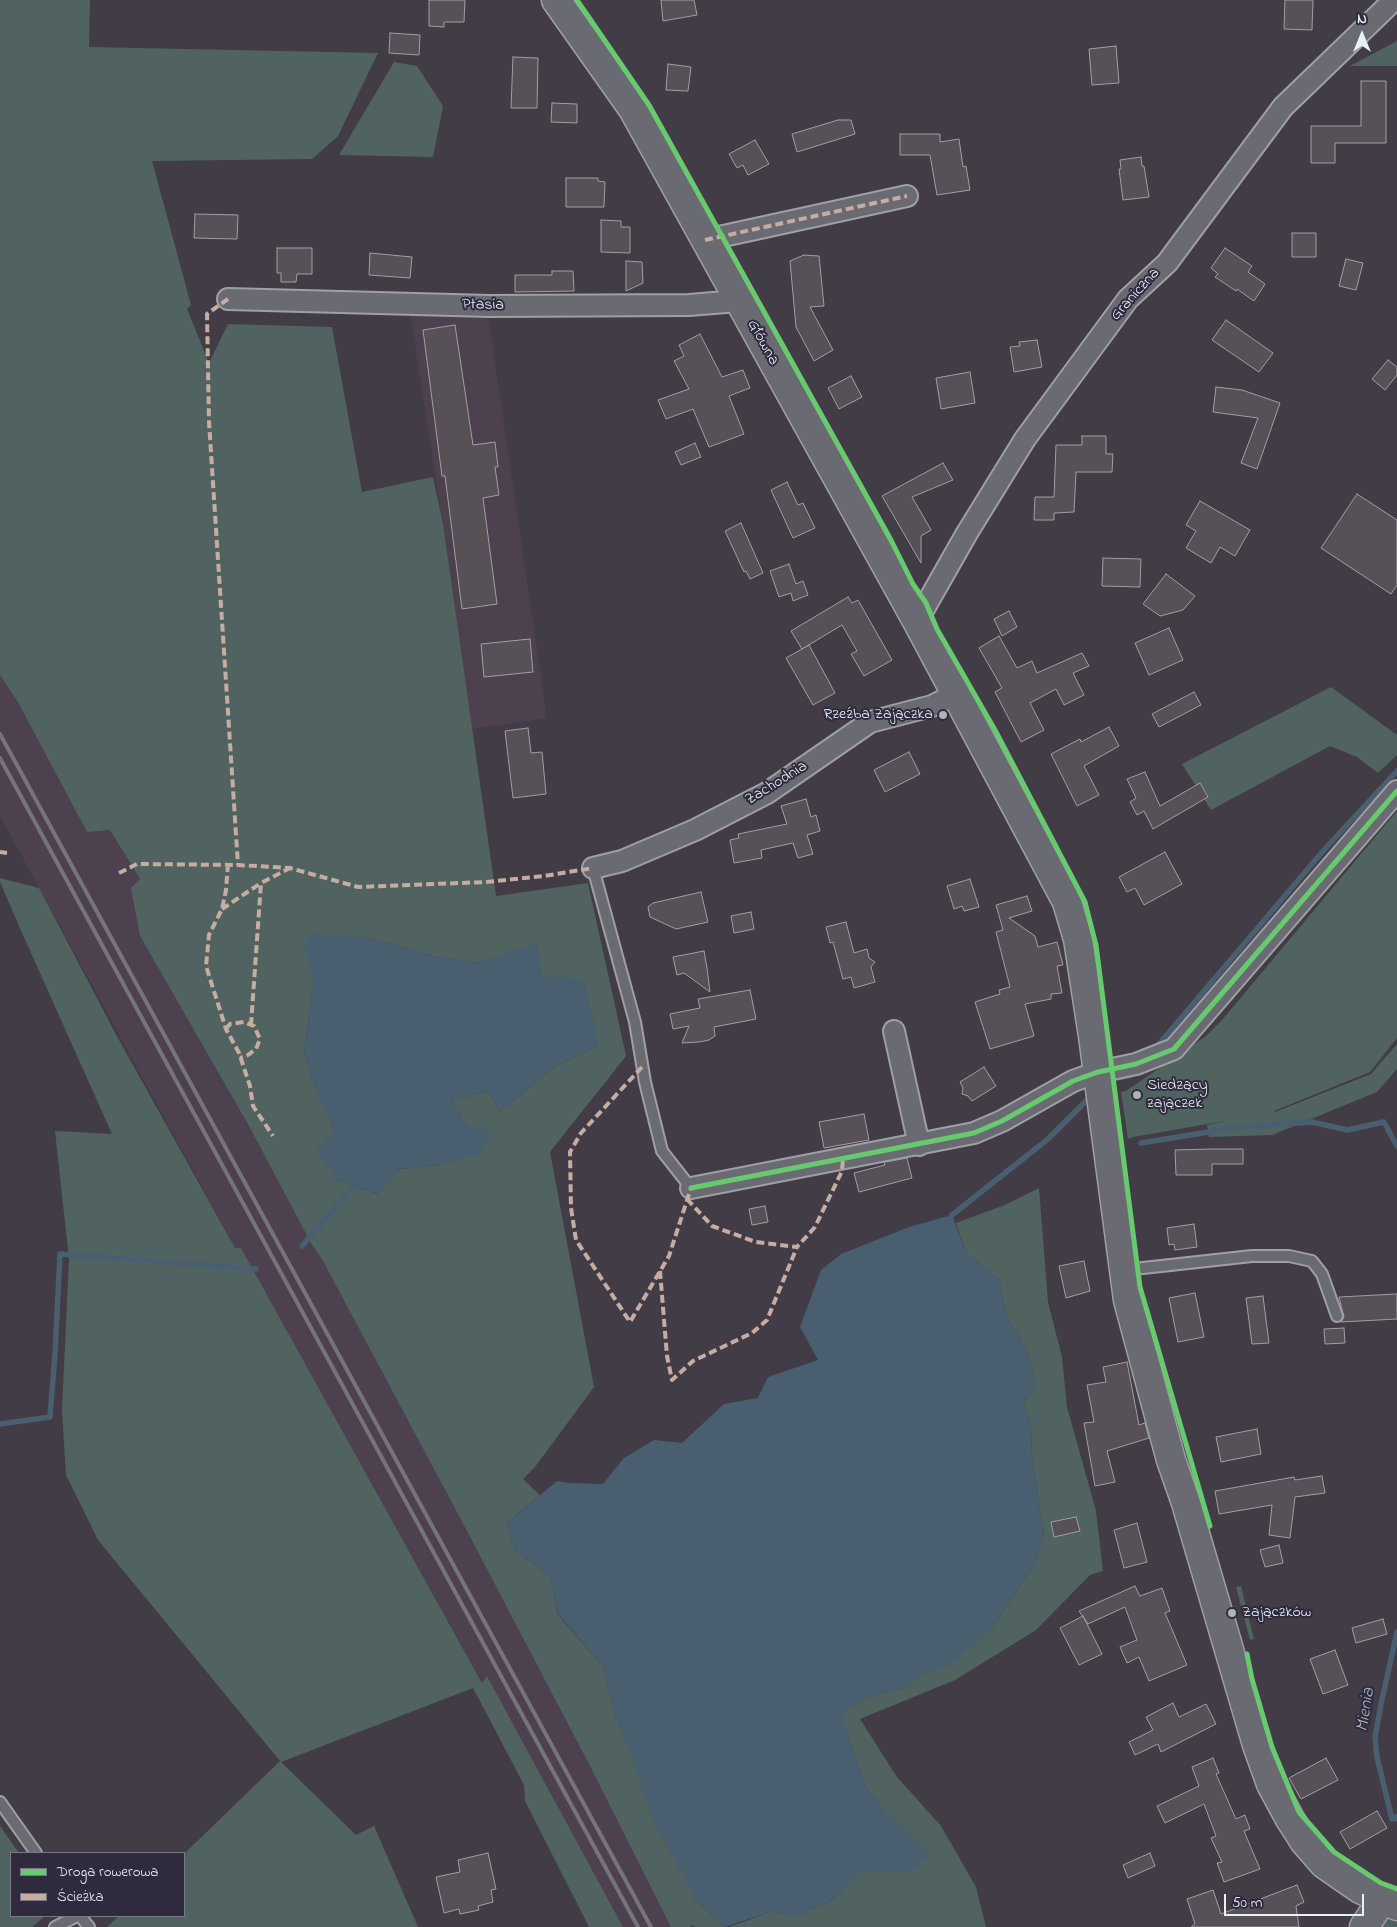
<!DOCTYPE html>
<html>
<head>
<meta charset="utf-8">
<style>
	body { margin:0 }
	#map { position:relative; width:1397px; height:1927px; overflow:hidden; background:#413c45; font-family:"Indie Flower",sans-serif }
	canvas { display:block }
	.legend { position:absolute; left:10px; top:1852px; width:175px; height:65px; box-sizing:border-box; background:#2f2a3d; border:1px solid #797a88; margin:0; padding:6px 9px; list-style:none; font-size:15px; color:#e8f1f8 }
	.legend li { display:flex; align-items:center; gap:10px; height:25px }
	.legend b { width:25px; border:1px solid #797a88 }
	.north { position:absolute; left:1337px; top:10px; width:50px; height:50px; -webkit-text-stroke:4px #2f2a3d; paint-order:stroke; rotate:0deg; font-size:14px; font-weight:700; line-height:20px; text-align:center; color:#e8f1f8 }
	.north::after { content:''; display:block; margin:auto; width:18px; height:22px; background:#e8f1f8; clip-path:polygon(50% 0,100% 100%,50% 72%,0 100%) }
	.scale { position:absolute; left:1224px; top:1894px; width:140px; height:22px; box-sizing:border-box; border:2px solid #e8f1f8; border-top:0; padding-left:6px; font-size:15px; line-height:18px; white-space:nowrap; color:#e8f1f8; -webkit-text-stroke:4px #2f2a3d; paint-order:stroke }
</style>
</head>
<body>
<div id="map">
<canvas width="1397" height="1927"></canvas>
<ul class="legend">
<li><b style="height:6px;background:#67ca6e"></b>Droga rowerowa</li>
<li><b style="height:6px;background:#c7aca2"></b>Ścieżka</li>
</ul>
<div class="north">N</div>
<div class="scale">50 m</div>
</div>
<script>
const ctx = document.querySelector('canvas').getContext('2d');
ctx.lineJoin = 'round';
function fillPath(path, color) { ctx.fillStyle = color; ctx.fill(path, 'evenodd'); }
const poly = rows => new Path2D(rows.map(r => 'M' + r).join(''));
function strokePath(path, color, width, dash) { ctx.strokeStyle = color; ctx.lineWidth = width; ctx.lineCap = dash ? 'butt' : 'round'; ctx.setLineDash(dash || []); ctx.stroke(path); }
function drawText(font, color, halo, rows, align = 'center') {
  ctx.font = font + ' "Indie Flower",sans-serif'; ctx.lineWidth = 4; ctx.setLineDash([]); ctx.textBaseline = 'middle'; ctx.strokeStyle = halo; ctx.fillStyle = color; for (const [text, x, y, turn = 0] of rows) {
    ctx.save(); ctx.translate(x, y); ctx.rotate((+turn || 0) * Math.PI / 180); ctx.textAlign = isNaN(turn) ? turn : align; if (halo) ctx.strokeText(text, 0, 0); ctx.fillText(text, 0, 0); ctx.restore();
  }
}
const built = poly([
	[410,313,488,315,547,718,471,729,443,524],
	[0,675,110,830,140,880,140,936,249,1126,311,1243,323,1261,467,1531,591,1768,671,1927,623,1927,487,1676,483,1684,241,1248,235,1248,0,816]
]);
const green = poly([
	[0,0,90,0,89,47,378,53,338,136,312,159,152,161,191,305,187,309,209,363,228,324,332,327,362,492,433,477,443,524,496,896,588,883,626,1056,550,1152,594,1387,535,1467,523,1479,540,1495,507,1523,515,1550,551,1577,558,1615,603,1667,616,1717,695,1899,725,1927,696,1927,691,1925,691,1927,671,1927,591,1768,467,1531,323,1261,311,1243,249,1126,140,936,131,888,140,879,110,830,87,832,18,702,0,675],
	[371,938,433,956,479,963,543,976,599,1046,557,1065,500,1112,487,1091,451,1101,467,1127,478,1154,438,1165,400,1169,377,1194,337,1180,335,1130,318,1094,304,1054,314,979],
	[1397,41,1397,66,1350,66],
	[394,62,417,66,443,106,433,157,339,155],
	[1331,687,1397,735,1397,755,1378,773,1357,757,1330,746,1211,810,1182,764],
	[1397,811,1397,1038,1370,1072,1274,1111,1275,1112,1371,1074,1397,1044,1397,1069,1377,1092,1272,1135,1209,1137,1207,1125,1225,1121,1133,1137,1128,1139,1121,1092,1126,1091,1206,1036,1222,1020],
	[0,878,39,888,119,1040,235,1248,241,1248,482,1683,487,1676,623,1927,589,1927,525,1801,524,1785,473,1688,281,1762,356,1835,374,1826,418,1927,107,1927,119,1916,184,1916,184,1854,280,1761,98,1540,66,1475,62,1410,69,1259,55,1131,112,1134,19,926,0,882],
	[1039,1188,1048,1302,1062,1357,1067,1407,1096,1511,1103,1571,1090,1575,1036,1630,955,1680,860,1719,897,1777,941,1826,976,1887,986,1927,729,1927,772,1911,793,1917,831,1901,860,1871,915,1871,883,1809,865,1785,850,1742,841,1711,871,1696,909,1686,921,1673,951,1664,992,1627,1034,1565,1044,1534,1032,1458,1031,1423,1023,1403,1036,1385,1028,1352,1007,1318,999,1279,967,1254,956,1223,1005,1205],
	[1241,1586,1254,1639,1250,1640,1236,1587],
	[0,1826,19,1853,11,1853,11,1916,45,1916,32,1927,0,1927],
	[1390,1916,1397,1919,1397,1927,1372,1927,1376,1922]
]);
const water = poly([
	[310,934,371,938,433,956,479,963,537,943,543,976,584,979,599,1046,557,1065,500,1112,487,1091,451,1101,467,1127,492,1131,478,1155,438,1165,400,1169,378,1194,337,1180,316,1151,335,1130,318,1094,304,1054,314,979,304,946],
	[952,1215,967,1254,999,1279,1007,1318,1028,1352,1036,1385,1023,1403,1031,1423,1032,1458,1044,1534,1034,1565,992,1627,951,1665,921,1673,909,1686,871,1696,842,1711,850,1742,865,1785,883,1809,929,1855,915,1871,860,1872,831,1901,793,1917,772,1911,725,1927,695,1899,651,1815,628,1746,616,1717,603,1667,558,1614,551,1577,515,1550,507,1523,557,1481,569,1483,603,1484,624,1458,654,1440,682,1443,724,1404,758,1398,768,1377,818,1360,800,1327,821,1270,841,1254,909,1227]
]);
const stream = poly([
	[1159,1044,1323,851,1397,771],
	[1118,1078,1130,1075],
	[1141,1143,1233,1128,1312,1122,1347,1130,1384,1122,1397,1146],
	[952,1215,1048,1139,1091,1096],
	[302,1246,354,1186],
	[0,1424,50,1417,55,1354,60,1254,256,1269],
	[1397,1632,1381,1704,1375,1737,1377,1757,1392,1819,1396,1817,1397,1819]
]);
const building = poly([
	[429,0,465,0,464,22,444,22,444,27,429,26,429,0],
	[661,0,694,0,697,15,663,21,661,0],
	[1285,0,1313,0,1312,30,1284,29,1285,0],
	[390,33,420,35,419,55,389,53,390,33],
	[1116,46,1119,83,1092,85,1089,49,1116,46],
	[513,57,538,58,537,108,511,108,513,57],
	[668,64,691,67,688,91,666,90,668,64],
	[1361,81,1386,81,1386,143,1335,143,1335,163,1311,163,1311,126,1361,126,1361,81],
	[552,103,577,104,577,123,551,122,552,103],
	[838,120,851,120,855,134,797,152,792,134,838,120],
	[900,134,940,134,940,142,959,139,963,167,966,166,970,190,937,195,930,155,900,155,900,134],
	[755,140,769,164,748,175,743,165,737,168,729,154,755,140],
	[1141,157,1142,166,1144,166,1149,197,1123,200,1119,169,1121,169,1120,160,1141,157],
	[566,178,598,178,598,181,605,182,604,207,566,207,566,178],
	[195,214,238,215,237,239,194,238,195,214],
	[601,220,621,221,621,227,630,227,630,253,601,252,601,220],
	[1292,233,1316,233,1316,257,1292,257,1292,233],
	[277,248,312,248,312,274,297,274,296,282,281,282,281,273,277,273,277,248],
	[1225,248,1252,266,1248,272,1265,284,1254,301,1237,289,1236,291,1215,277,1218,274,1211,268,1225,248],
	[370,253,412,257,410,278,369,275,370,253],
	[804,255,819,256,824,306,810,307,833,350,814,361,796,327,790,261,804,255],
	[1346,259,1363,263,1356,290,1339,286,1346,259],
	[626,261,642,262,643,283,626,291,626,261],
	[552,271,573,271,574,291,515,292,515,275,552,275,552,271],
	[1226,320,1273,353,1259,372,1212,340,1226,320],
	[455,325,473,445,495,442,498,467,495,467,499,495,483,498,497,604,462,609,445,476,442,476,423,330,455,325],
	[700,334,722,377,743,370,750,388,729,396,744,434,709,447,693,409,666,419,658,400,689,389,674,361,684,356,679,345,700,334],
	[1037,340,1042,367,1014,372,1010,347,1020,346,1019,342,1037,340],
	[1388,360,1397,367,1397,375,1385,390,1372,379,1388,360],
	[970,372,975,403,941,409,936,378,970,372],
	[851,376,862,397,839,409,828,388,851,376],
	[1216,387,1242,390,1280,403,1257,469,1241,463,1258,418,1213,412,1216,387],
	[1082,436,1106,436,1106,454,1113,454,1112,472,1076,472,1074,512,1054,513,1054,520,1034,520,1035,497,1054,497,1056,445,1082,445,1082,436],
	[695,443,701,457,681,465,675,452,695,443],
	[943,463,953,480,912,497,931,530,921,536,921,563,882,496,943,463],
	[787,482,798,505,803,503,815,528,793,538,771,490,787,482],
	[1357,494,1397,520,1397,585,1391,594,1321,548,1357,494],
	[1200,501,1250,530,1235,556,1220,547,1211,563,1186,548,1196,531,1186,525,1200,501],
	[741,523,763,573,750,579,746,571,744,572,725,531,741,523],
	[1103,558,1141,559,1140,587,1102,586,1103,558],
	[789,564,796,584,803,581,808,595,793,601,791,593,779,597,770,571,789,564],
	[1166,574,1195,596,1183,610,1160,616,1143,604,1166,574],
	[848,597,852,603,858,600,892,660,864,676,851,654,857,651,842,625,802,649,791,631,848,597],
	[1009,611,1017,627,1002,636,994,619,1009,611],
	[1169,628,1183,660,1149,675,1135,643,1169,628],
	[999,636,1017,668,1032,661,1037,673,1082,653,1089,666,1073,673,1084,695,1064,705,1056,689,1030,703,1044,730,1021,742,995,692,1002,688,979,648,999,636],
	[530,639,533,672,484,677,481,644,530,639],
	[809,645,835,693,813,705,786,658,809,645],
	[1194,692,1201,705,1159,727,1152,714,1194,692],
	[1109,727,1119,746,1084,766,1099,795,1077,806,1051,754,1080,739,1081,742,1109,727],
	[528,728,531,753,542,752,546,794,513,798,505,731,528,728],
	[909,752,920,774,885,792,874,770,909,752],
	[1145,772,1160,806,1200,783,1208,797,1153,829,1144,811,1137,815,1130,802,1136,798,1127,779,1145,772],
	[806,799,811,817,816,815,820,831,807,835,813,854,798,858,793,843,761,850,762,858,734,863,730,840,739,838,738,834,787,824,781,806,806,799],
	[1165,852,1182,884,1144,905,1135,888,1127,892,1119,877,1165,852],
	[970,879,979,907,964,911,962,906,954,909,947,886,970,879],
	[701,892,708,922,676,929,650,917,648,907,653,903,701,892],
	[1027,896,1032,911,1009,918,1035,936,1038,947,1057,942,1063,965,1057,966,1062,993,1051,994,1051,999,1025,1004,1034,1036,990,1049,975,1002,1000,994,999,990,1010,987,996,932,1003,930,996,905,1027,896],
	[751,912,754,929,734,933,731,916,751,912],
	[846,922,854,953,867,949,869,958,875,962,871,967,875,982,854,988,851,977,843,979,833,942,830,943,826,927,846,922],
	[704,951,707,968,710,992,684,973,677,975,673,957,704,951],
	[750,990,756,1019,714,1027,715,1036,709,1040,699,1042,682,1043,689,1026,673,1029,670,1014,700,1008,698,999,750,990],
	[984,1067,996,1086,972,1101,968,1096,962,1094,963,1088,960,1082,984,1067],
	[864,1114,869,1140,824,1148,819,1122,864,1114],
	[1211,1149,1243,1149,1243,1164,1212,1164,1212,1175,1176,1175,1175,1150,1211,1149],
	[907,1158,912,1178,859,1192,854,1173,885,1165,884,1162,907,1158],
	[765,1206,768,1222,752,1225,749,1209,765,1206],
	[1194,1224,1197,1247,1175,1250,1174,1244,1169,1245,1167,1228,1194,1224],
	[1084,1261,1090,1291,1066,1298,1059,1266,1084,1261],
	[1195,1293,1204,1337,1178,1342,1169,1298,1195,1293],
	[1397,1294,1397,1319,1341,1322,1344,1317,1339,1297,1397,1294],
	[1263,1296,1269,1343,1252,1344,1246,1298,1263,1296],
	[1344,1328,1345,1343,1325,1344,1324,1329,1344,1328],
	[1127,1362,1139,1425,1145,1423,1149,1438,1107,1451,1115,1482,1095,1486,1084,1423,1094,1422,1087,1385,1106,1382,1103,1367,1127,1362],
	[1257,1429,1261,1454,1221,1462,1216,1437,1257,1429],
	[1322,1476,1325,1493,1295,1497,1290,1538,1269,1535,1272,1505,1219,1514,1215,1491,1294,1477,1295,1480,1322,1476],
	[1076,1517,1080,1531,1054,1537,1051,1522,1076,1517],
	[1137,1523,1147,1562,1124,1568,1114,1530,1137,1523],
	[1279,1545,1283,1563,1265,1567,1260,1550,1279,1545],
	[1135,1586,1140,1596,1162,1588,1170,1611,1165,1613,1187,1665,1149,1681,1139,1657,1127,1663,1120,1647,1137,1640,1125,1607,1088,1624,1079,1611,1135,1586],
	[1083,1616,1102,1654,1079,1665,1060,1628,1083,1616],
	[1383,1619,1387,1634,1356,1643,1352,1628,1383,1619],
	[1335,1650,1348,1685,1323,1694,1310,1659,1335,1650],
	[1173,1703,1179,1717,1206,1704,1216,1724,1161,1752,1158,1744,1135,1755,1129,1742,1153,1730,1146,1717,1173,1703],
	[1213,1758,1219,1773,1216,1774,1236,1819,1245,1815,1250,1829,1244,1831,1260,1869,1224,1882,1217,1863,1222,1862,1211,1838,1216,1836,1204,1804,1165,1823,1157,1806,1199,1786,1192,1767,1213,1758],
	[1326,1758,1338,1780,1301,1799,1289,1778,1326,1758],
	[1377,1811,1387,1828,1350,1849,1340,1832,1377,1811],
	[488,1853,496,1889,491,1890,493,1902,478,1906,479,1910,460,1914,459,1909,444,1913,436,1877,460,1872,458,1860,488,1853],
	[1150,1853,1155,1866,1128,1878,1123,1865,1150,1853],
	[1297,1885,1304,1902,1296,1906,1299,1927,1191,1927,1195,1924,1187,1899,1213,1890,1221,1914,1297,1885]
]);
const lane = poly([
	[593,868,635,1022,645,1082,662,1151,691,1188],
	[1125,1270,1252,1256,1289,1256,1312,1261,1322,1274,1337,1316],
	[0,1802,36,1853],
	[80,1916,89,1927],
	[55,1927,77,1916]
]);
const street = poly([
	[705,240,907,196],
	[228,299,490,306,689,305,738,301],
	[917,621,967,533,1025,439,1128,299,1167,263,1283,107,1394,0],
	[593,868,622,861,695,830,767,793,870,722,932,706,956,694],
	[894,1031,919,1145],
	[691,1188,974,1133,1002,1121,1073,1081,1098,1072,1136,1064,1174,1049,1397,791]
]);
const secondary = poly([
	[556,0,633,109,917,621,1067,902,1078,939,1093,1036,1128,1300,1171,1460,1186,1503,1257,1745,1271,1784,1290,1819,1304,1841,1324,1864,1360,1889,1397,1906],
	[1364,1927,1382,1900]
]);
const rail = poly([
	[0,734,651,1927],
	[0,758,638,1927]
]);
const quiet = poly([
	[705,240,907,196],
	[228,299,207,314,209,422,238,865],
	[0,852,7,853],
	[228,864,226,890,222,909,209,935,206,966,226,1029,239,1053,250,1086,253,1106,273,1136],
	[119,873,137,864,238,865,290,868,358,887,486,882,544,876,593,868],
	[222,909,261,883],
	[251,1025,261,883,290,868],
	[226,1029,230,1024,244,1022,254,1026,260,1039,256,1049,248,1055,240,1058],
	[642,1067,581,1133,570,1152,571,1208,576,1240,630,1322,669,1256,691,1188],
	[687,1199,712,1226,756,1242,797,1247,815,1227,842,1171,843,1159],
	[660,1271,667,1356,672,1380,693,1361,752,1333,767,1320,797,1247]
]);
const cycleway = poly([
	[577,0,649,105,891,540,913,584,926,603,937,629,995,730,1085,902,1096,945,1140,1287,1210,1526],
	[691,1188,974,1133,1002,1121,1073,1081,1098,1072,1136,1064,1174,1049,1397,791],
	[1247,1654,1252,1679,1272,1747,1299,1812,1334,1852,1381,1883,1397,1889]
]);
const markers = [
	[943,715,5,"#aeb2b9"],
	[1137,1095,5,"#aeb2b9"],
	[1232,1613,5,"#aeb2b9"]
];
const streetNames = [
	["Graniczna",1136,295,-48],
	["Ptasia",483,306,1],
	["Główna",762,343,61],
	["Zachodnia",777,784,-32]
];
const poiNames = [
	["Rzeźba Zajączka",933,715,"right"],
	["Siedzący",1147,1086],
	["zajączek",1147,1104],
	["Zajączków",1242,1613]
];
const waterNames = [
	["Mienia",1367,1710,-81]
];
fillPath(built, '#4e414f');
fillPath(green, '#516360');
fillPath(water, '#495f70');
strokePath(stream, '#495f70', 5.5);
fillPath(building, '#575056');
strokePath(building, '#a09fa5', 1);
strokePath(lane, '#a09fa5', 14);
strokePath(street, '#a09fa5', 24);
strokePath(secondary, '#a09fa5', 31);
strokePath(lane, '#6a6b72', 10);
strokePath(street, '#6a6b72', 20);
strokePath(secondary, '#6a6b72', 28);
strokePath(rail, '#75747a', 4);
strokePath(quiet, '#c7aca2', 4, [8, 4]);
strokePath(cycleway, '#67ca6e', 5);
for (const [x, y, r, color] of markers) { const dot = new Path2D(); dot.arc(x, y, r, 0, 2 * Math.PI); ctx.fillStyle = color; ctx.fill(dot); strokePath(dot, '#2f2a3d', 2); }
drawText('16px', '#e8f1f8', '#2f2a3d', streetNames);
drawText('16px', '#e8f1f8', '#2f2a3d', poiNames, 'left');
drawText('italic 18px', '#a9b8c3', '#2f2a3d', waterNames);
</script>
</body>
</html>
